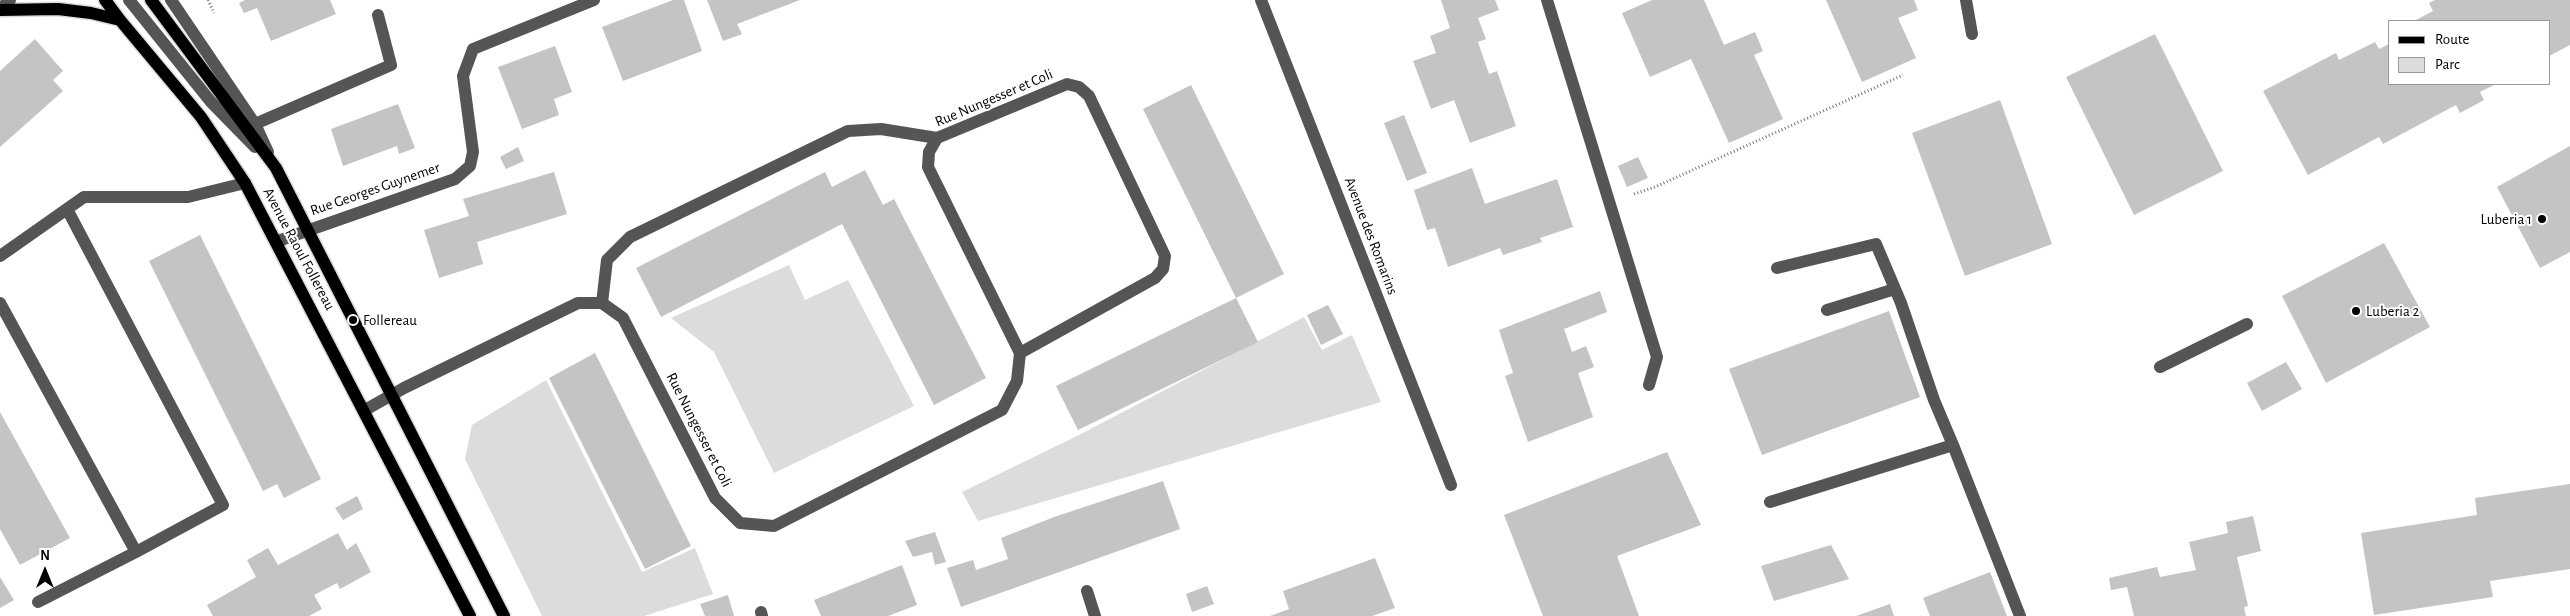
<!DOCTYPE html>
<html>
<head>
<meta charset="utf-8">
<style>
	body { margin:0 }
	#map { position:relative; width:2570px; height:616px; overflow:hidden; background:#fff; font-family:"Alegreya Sans",sans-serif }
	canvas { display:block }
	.legend { position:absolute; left:2388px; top:20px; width:162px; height:65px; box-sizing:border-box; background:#fff; border:1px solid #999; margin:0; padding:6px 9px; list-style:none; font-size:15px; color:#000 }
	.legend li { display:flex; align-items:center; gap:10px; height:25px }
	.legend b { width:25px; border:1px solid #999 }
	.north { position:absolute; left:20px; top:546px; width:50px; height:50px; -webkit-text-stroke:4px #fff; paint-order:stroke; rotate:0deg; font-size:14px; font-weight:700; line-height:20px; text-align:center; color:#000 }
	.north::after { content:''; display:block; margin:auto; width:18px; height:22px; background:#000; clip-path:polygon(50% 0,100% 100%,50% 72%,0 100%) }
</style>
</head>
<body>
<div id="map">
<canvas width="2570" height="616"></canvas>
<ul class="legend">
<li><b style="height:6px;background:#000"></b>Route</li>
<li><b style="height:14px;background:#dcdcdc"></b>Parc</li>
</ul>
<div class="north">N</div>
</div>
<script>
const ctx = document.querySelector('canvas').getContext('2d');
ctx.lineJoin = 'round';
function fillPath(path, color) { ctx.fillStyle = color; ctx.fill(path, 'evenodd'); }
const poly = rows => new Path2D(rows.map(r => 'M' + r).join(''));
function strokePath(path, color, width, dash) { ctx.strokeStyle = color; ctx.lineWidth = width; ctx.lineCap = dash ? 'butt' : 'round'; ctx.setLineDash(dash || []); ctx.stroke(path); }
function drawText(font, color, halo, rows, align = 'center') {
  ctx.font = font + ' "Alegreya Sans",sans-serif'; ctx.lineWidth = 4; ctx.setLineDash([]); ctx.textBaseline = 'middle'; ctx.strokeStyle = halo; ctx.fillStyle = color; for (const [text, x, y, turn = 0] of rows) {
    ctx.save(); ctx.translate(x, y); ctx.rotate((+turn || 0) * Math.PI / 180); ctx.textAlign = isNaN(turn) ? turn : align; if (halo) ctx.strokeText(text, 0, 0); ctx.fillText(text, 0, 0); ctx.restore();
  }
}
const green = poly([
	[789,265,805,300,848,280,914,406,774,473,714,352,671,318],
	[1304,317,1322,350,1352,335,1381,402,978,521,962,492,1079,435],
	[546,380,642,572,695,548,713,594,644,616,542,616,465,459,472,425]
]);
const building = poly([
	[245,0,330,0,336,14,271,41,257,8,244,13,239,3],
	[673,0,684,0,702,51,623,81,602,27],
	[707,0,800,0,737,24,742,34,723,41],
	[1441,0,1495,0,1499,10,1478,18,1486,39,1478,42,1489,74,1497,71,1516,126,1470,143,1454,100,1431,109,1413,61,1436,53,1430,36,1450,28],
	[1652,0,1704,0,1724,45,1755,32,1763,51,1754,55,1783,119,1729,143,1691,59,1650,77,1622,13],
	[1826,0,1914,0,1918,10,1898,18,1916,58,1862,82],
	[2435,0,2570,0,2570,45,2549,56,2549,21,2414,21,2433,11,2429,3],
	[2155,34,2223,171,2134,215,2066,77],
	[35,39,63,71,53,80,63,91,0,147,0,71],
	[2375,42,2379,49,2389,44,2389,84,2496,84,2480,92,2484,100,2460,113,2456,105,2383,144,2379,137,2308,175,2263,91,2336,53,2339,60],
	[555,46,572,92,554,99,559,115,522,129,498,67],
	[1191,85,1284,274,1236,298,1143,109],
	[2000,100,2052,244,1965,276,1912,133],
	[398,104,415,148,399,154,397,146,343,166,331,129],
	[1404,115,1427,173,1407,181,1384,123],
	[2570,146,2570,252,2540,268,2497,187],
	[518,147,524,161,506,169,500,157],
	[1638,157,1648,178,1627,187,1618,166],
	[1472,168,1485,204,1557,179,1573,227,1540,238,1542,242,1503,255,1500,248,1448,267,1435,228,1427,230,1414,190],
	[865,170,883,205,894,199,986,378,934,405,842,224,661,317,636,268,825,172,832,187],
	[554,172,567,214,477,242,483,264,439,278,424,230,469,216,463,199],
	[200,235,321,479,284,498,277,484,263,491,149,261],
	[2384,243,2430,327,2326,383,2282,296],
	[1600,291,1607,312,1564,329,1572,352,1586,346,1594,367,1578,373,1593,417,1528,442,1505,376,1513,373,1499,330],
	[1236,298,1258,342,1078,430,1056,386],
	[1328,305,1343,334,1321,345,1307,315],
	[1889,311,1920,397,1762,455,1729,369],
	[595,353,691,546,645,569,549,378],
	[2286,362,2302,389,2262,411,2247,383],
	[0,412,70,538,20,565,0,529],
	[1667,452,1701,525,1617,556,1639,616,1543,616,1504,515],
	[1163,481,1180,529,961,607,947,568,973,560,976,570,1008,559,1001,538,1054,517],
	[2570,484,2570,569,2490,581,2493,597,2374,615,2361,533,2477,515,2475,498],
	[357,496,363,509,343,520,335,508],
	[2253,516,2261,551,2237,557,2248,606,2244,607,2246,616,2134,616,2127,587,2111,590,2109,578,2157,567,2160,577,2196,570,2189,542,2228,533,2226,522],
	[935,532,946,562,935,565,932,552,913,557,905,541],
	[338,533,347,550,356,543,371,572,340,589,337,583,314,595,322,609,309,616,213,616,207,605,256,577,247,560,268,548,278,565],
	[1831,545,1849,579,1774,601,1761,566],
	[1375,558,1395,608,1372,616,1270,616,1289,609,1283,591],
	[902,565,917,605,888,616,821,616,814,600],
	[1990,572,2007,616,1930,616,1923,598],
	[0,577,14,600,0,608],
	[1207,586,1214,604,1192,612,1186,594],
	[728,595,734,616,705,616,700,604],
	[1890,604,1894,616,1856,616]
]);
const path = poly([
	[208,0,214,13],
	[1634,194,1655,187,1903,75]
]);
const minor = poly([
	[129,0,211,102,255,147],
	[171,0,255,124,268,152],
	[1261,0,1451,485],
	[1547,0,1657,357,1649,385],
	[1966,0,1972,34],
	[0,9,10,0],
	[255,124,391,65,378,15],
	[278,241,455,179,470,166,473,152,463,76,473,49,594,0],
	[0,256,84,197,188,197,245,183],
	[1777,268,1876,244,1901,303,1934,400,1953,445],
	[0,303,136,552,223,505,67,209],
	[602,303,607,260,630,237,848,131,881,129,937,138],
	[1827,310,1895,289],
	[2160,367,2247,324],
	[365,410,404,388,578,303,602,303,623,318,715,498,740,523,774,526,1002,410,1017,381,1020,353,1155,278,1163,269,1165,256,1089,96,1079,87,1067,84,937,138,929,152,928,167,1020,353],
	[1770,502,1953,445,2020,616],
	[1087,591,1095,616],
	[38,602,136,552],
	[761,612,762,616]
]);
const major = poly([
	[105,0,120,20,201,117,245,183,470,616],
	[151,0,276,168,504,616],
	[0,10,58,9,91,13,120,20]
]);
const markers = [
	[2542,219,5,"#000"],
	[2356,311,5,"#000"],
	[353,320,5,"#000"]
];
const streetNames = [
	["Rue Nungesser et Coli",994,98,-23],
	["Rue Georges Guynemer",375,189,-19],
	["Avenue des Romarins",1371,236,69],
	["Avenue Raoul Follereau",299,249,62],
	["Rue Nungesser et Coli",699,430,63]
];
const poiNames = [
	["Luberia 1",2532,219,"right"],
	["Luberia 2",2366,311],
	["Follereau",363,320]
];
fillPath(green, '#dcdcdc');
fillPath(building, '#c4c4c4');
strokePath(major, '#dbdbdb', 15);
strokePath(path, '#777', 3, [1, 2.5]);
strokePath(minor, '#555', 12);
strokePath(major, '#000', 12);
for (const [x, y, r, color] of markers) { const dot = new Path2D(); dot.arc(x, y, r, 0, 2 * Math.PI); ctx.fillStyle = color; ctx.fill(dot); strokePath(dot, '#fff', 2); }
drawText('15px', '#000', '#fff', streetNames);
drawText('15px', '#000', '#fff', poiNames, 'left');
</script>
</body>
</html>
